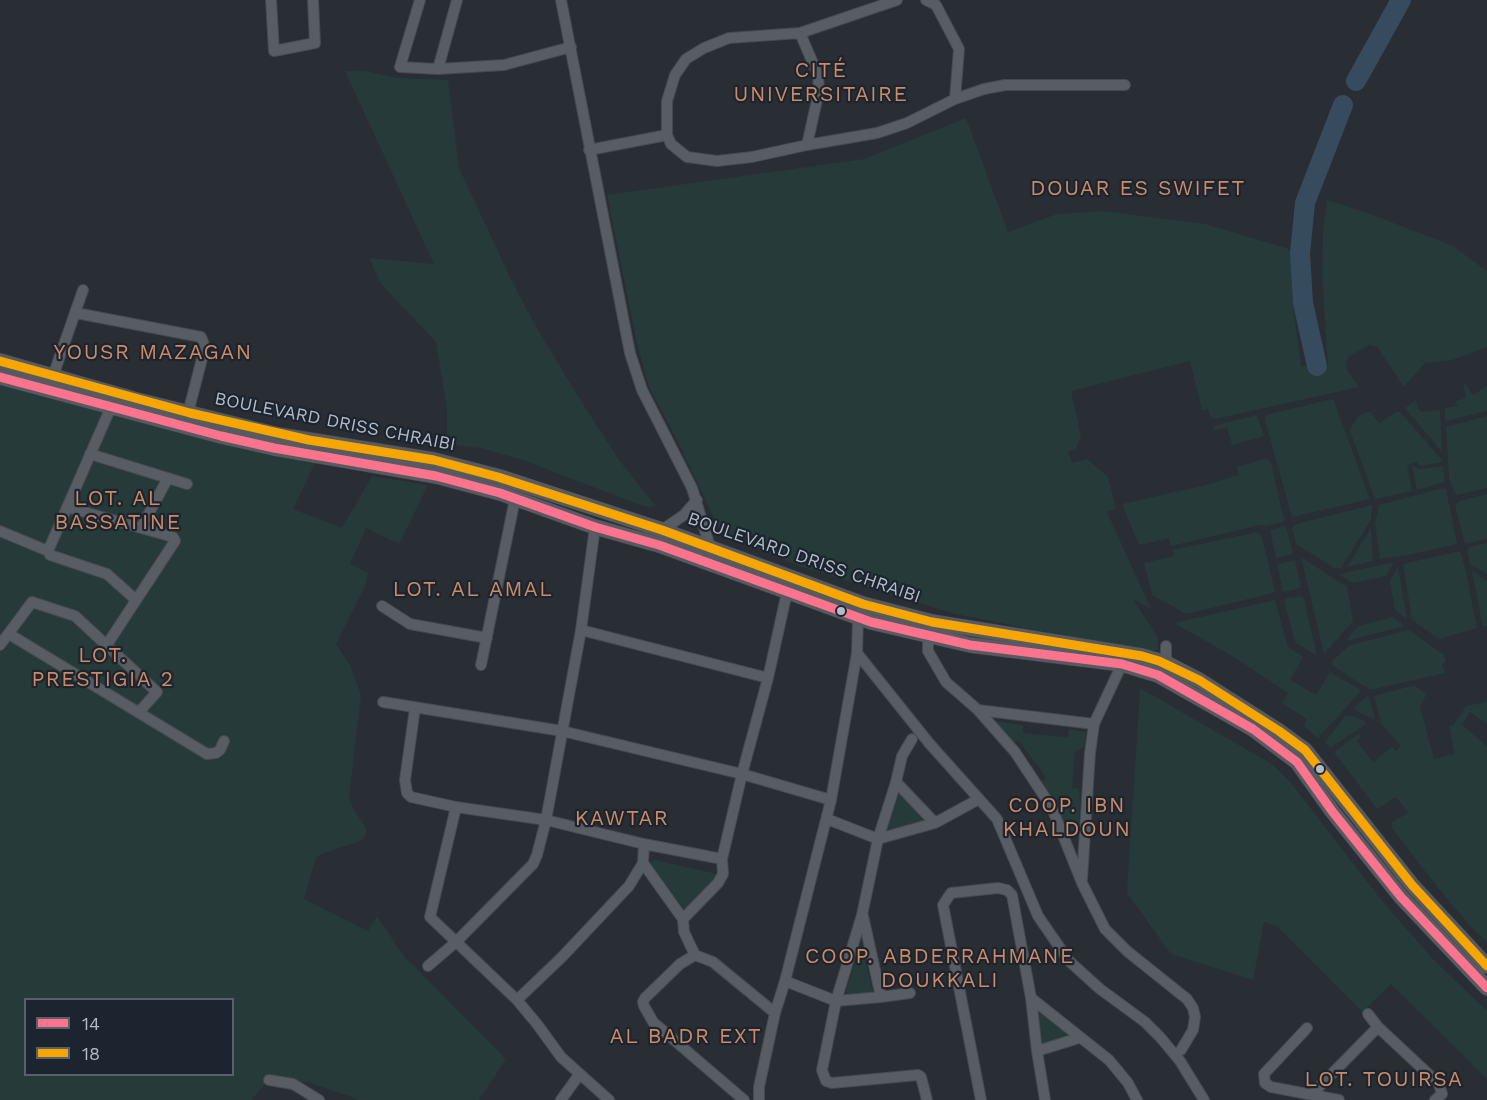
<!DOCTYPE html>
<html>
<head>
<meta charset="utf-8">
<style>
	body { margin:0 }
	#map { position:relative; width:1487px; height:1100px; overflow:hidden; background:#282e34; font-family:"Work Sans",sans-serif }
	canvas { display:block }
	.legend { position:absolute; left:24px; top:998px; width:210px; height:78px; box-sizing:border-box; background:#1c252f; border:2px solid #58616b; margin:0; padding:8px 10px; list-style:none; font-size:18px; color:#b2bbc6 }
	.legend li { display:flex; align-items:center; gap:12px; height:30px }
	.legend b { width:30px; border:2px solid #58616b }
</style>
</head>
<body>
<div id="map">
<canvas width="1487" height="1100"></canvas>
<ul class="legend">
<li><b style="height:8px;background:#fc738d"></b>14</li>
<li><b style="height:8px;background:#f7a600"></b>18</li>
</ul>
</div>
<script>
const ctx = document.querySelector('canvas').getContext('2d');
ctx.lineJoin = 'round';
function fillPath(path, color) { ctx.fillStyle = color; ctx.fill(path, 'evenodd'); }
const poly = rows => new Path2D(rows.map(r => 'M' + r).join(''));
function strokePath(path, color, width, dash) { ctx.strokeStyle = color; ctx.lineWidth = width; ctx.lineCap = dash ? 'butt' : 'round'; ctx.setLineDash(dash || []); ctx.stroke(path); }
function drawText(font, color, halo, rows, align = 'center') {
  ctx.font = font + ' "Work Sans",sans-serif'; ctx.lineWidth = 4.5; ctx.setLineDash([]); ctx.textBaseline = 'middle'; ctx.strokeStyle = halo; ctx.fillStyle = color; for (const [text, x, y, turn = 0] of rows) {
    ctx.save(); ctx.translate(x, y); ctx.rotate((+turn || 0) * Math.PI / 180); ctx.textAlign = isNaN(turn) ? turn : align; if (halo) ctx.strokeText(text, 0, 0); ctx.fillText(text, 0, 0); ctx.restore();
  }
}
const green = poly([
	[345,71,364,71,398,78,448,80,459,168,509,275,535,325,576,393,619,460,655,505,650,507,640,505,523,460,480,448,447,444,447,410,436,342,381,284,369,258,434,264],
	[966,118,1008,232,1057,214,1104,211,1205,224,1286,248,1291,252,1294,259,1293,305,1301,366,1328,367,1322,275,1323,231,1327,200,1373,215,1453,246,1487,271,1487,347,1452,360,1425,363,1404,387,1377,347,1369,345,1348,357,1346,368,1359,387,1215,419,1210,416,1208,409,1202,410,1190,361,1071,391,1081,437,1075,450,1068,452,1072,463,1087,459,1108,477,1116,509,1107,512,1151,609,1133,599,1158,638,1158,650,1154,651,1126,648,955,614,796,565,720,531,675,436,649,387,636,339,607,195,864,159],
	[0,381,232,445,315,463,293,509,342,528,372,476,428,485,399,544,366,528,350,564,368,573,366,584,336,644,350,665,361,695,349,798,354,810,367,829,365,836,360,841,319,855,315,860,304,899,368,931,377,916,403,955,506,1059,479,1100,361,1100,307,1082,269,1080,251,1100,0,1100],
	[26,1000,232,1000,232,1074,26,1074],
	[1463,381,1473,395,1487,386,1487,411,1445,421,1445,408,1457,406,1456,401,1466,398],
	[1333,399,1370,499,1292,517,1265,421,1265,415],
	[1416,400,1418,409,1422,412,1440,410,1442,452,1405,408],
	[1367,412,1371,412,1379,423,1396,412,1400,412,1441,459,1442,462,1420,466,1417,462,1407,465,1412,491,1375,499,1350,431,1352,425,1359,416],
	[1257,415,1264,436,1232,445,1227,427,1214,431,1213,426],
	[1487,416,1487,488,1456,495,1449,479,1446,427],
	[1267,458,1271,463,1284,519,1283,522,1266,526,1260,525,1171,546,1169,538,1139,545,1122,504,1206,485,1238,475,1237,467],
	[1412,466,1419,469,1443,466,1445,482,1417,490],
	[1443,488,1446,489,1457,544,1408,555,1380,559,1375,524,1379,505],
	[1487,494,1487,539,1465,544,1455,506,1460,501],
	[1372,505,1371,520,1341,568,1334,568,1296,544,1292,528,1296,524],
	[1286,526,1293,554,1276,558,1270,530],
	[1371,528,1373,561,1347,567,1349,564],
	[1258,532,1262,537,1275,591,1273,593,1186,614,1152,595,1144,563,1174,556,1172,550],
	[1487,543,1487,574,1470,564,1467,551,1469,547],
	[1460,551,1465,567,1477,628,1439,639,1412,620,1403,564],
	[1301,557,1347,587,1353,621,1324,654],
	[1295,560,1301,588,1283,592,1277,564],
	[1394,562,1386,576,1353,583,1339,574],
	[1398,566,1407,619,1395,610,1390,581],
	[1472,571,1487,581,1487,625,1483,627],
	[1301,596,1304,599,1317,656,1295,642,1284,601,1287,598],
	[1275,600,1288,647,1303,657,1290,680,1316,695,1330,672,1359,689,1360,692,1318,738,1304,726,1307,719,1282,703,1288,693,1234,657,1174,623],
	[1393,617,1405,626,1346,641,1358,626],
	[1409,630,1444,655,1446,662,1442,664,1445,673,1370,690,1332,665,1333,660,1350,645],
	[1411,686,1415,686,1427,694,1420,706,1434,759,1455,754,1449,726,1453,726,1466,706,1487,702,1487,724,1470,712,1462,725,1487,746,1487,942,1470,926,1439,889,1392,828,1392,822,1408,813,1396,797,1377,809,1334,752,1358,734,1362,735,1356,741,1373,762,1392,747,1396,751,1401,746,1381,724,1374,696],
	[1140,688,1272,764,1291,783,1383,902,1432,958,1487,1011,1487,1079,1391,984,1362,1012,1278,927,1264,922,1253,980,1171,954,1127,893],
	[1368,695,1375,717,1373,719,1355,710,1355,707],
	[1345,716,1352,716,1365,721,1366,724,1330,748,1325,742],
	[995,721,1023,725,1023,733,1064,737,1068,737,1069,729,1086,732,1084,747,1075,752,1072,788,1079,789,1080,800,1079,822,1075,831,1064,830,1040,782,1045,779,1045,776,1018,740,1011,744,993,722],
	[899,794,902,794,924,822,888,832,887,828],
	[655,860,717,874,719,876,686,911,650,865,651,862],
	[861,944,873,993,845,996,845,994],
	[1038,1011,1067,1033,1066,1038,1043,1044,1040,1041]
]);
const river = poly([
	[1356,81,1401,0],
	[1317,366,1303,303,1300,253,1305,203,1343,105]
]);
const minor = poly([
	[271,0,274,51,315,43,313,0],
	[420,0,400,67,438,69,504,65,571,47],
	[561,0,630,353,642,390,692,488,710,547],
	[926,0,936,5,959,49,955,99],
	[800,33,818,75,819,91,807,145],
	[438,69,457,0],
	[667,135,667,101,675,75,686,59,704,48,729,38,800,33,897,0],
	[589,150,667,135,671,144,687,157,717,161,752,157,807,145,877,133,907,123,955,99,984,89,1005,85,1125,85],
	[76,313,201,337,205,347,188,413],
	[53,376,83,290],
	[111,407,48,551,50,555,107,574,136,600],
	[90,454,187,484],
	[67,507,173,537,175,541,106,646],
	[141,528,168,478],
	[662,530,684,515,697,500],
	[0,531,48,551],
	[382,606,410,624,487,638],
	[581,630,768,678],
	[9,634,207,754,216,753,220,750,224,741],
	[928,637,928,651,946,682,978,710,1094,724],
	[0,645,32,602,75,616,157,692,139,712],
	[857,653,929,743,997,819,1038,916,1069,961,1100,989,1145,1022,1160,1037,1180,1061,1204,1100],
	[1166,663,1166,646],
	[481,665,515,499],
	[383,702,562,731,742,774,831,800],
	[415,708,405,780,407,793,411,797,456,807,546,820,644,844],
	[978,710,1015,752,1052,808,1082,883,1105,929,1127,951,1187,999,1193,1008,1195,1017,1193,1030,1181,1050],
	[912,739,902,756,896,782,878,839,862,915,836,1001,822,1070,826,1081,832,1083,918,1075,921,1077,927,1100],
	[896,782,935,823],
	[456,807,430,917,517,1000,537,1024,561,1057,609,1100],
	[827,819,878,839,935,823,979,799],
	[643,863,683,919],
	[1082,879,1090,753,1094,724,1122,664],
	[695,955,684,932,683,919,718,883,723,874,722,859,742,774,768,678,787,592],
	[428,966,456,942,533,864,537,855,546,820,581,630,595,527],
	[785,981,836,1001,881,997,863,916],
	[881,997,910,993],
	[1031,998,1037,1051,1045,1100],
	[517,1000,562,957,629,886,643,863,644,844,722,859],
	[1368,1014,1378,1027,1439,1084,1442,1094,1435,1100],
	[1307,1028,1264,1074,1265,1083,1271,1087,1339,1100],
	[1037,1051,1079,1038],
	[269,1080,293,1084,319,1100],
	[1312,1094,1378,1027],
	[561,1100,579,1075],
	[744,1100,653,1022,644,1006,643,1002,645,998,680,964,695,955,713,962,775,1013],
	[759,1100,759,1087,775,1013,785,981,831,800,857,653,858,619,861,611],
	[981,1100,943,905,951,893,998,888,1007,890,1012,895,1031,998,1109,1060,1128,1083,1137,1100]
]);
const secondary = poly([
	[0,361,133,399,278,435,434,460,500,477,662,530,863,604,932,622,1142,656,1166,663,1199,680,1279,731,1305,750,1412,885,1487,966],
	[0,377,221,436,274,448,436,476,500,493,595,527,659,545,871,622,970,645,1122,664,1158,675,1253,729,1297,762,1332,811,1401,897,1487,988]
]);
const bus1 = poly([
	[0,377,221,436,274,448,436,476,500,493,595,527,659,545,871,622,970,645,1122,664,1158,675,1253,729,1297,762,1332,811,1401,897,1487,988]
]);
const bus2 = poly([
	[0,361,190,413,309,440,434,460,498,477,662,530,863,604,932,622,1142,656,1159,661,1199,680,1279,731,1305,750,1412,885,1487,966]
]);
const markers = [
	[841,611,5,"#b2bbc6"],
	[1320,769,5,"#b2bbc6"]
];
const streetNames = [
	["BOULEVARD DRISS CHRAIBI",335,422,11],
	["BOULEVARD DRISS CHRAIBI",804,558,19]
];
const quarterNames = [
	["CITÉ",821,71],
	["UNIVERSITAIRE",821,95],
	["DOUAR ES SWIFET",1138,189],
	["YOUSR MAZAGAN",153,353],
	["LOT. AL",118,499],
	["BASSATINE",118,523],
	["LOT. AL AMAL",473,590],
	["LOT.",103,656],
	["PRESTIGIA 2",103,680],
	["COOP. IBN",1067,806],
	["KHALDOUN",1067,830],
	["KAWTAR",622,819],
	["COOP. ABDERRAHMANE",940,957],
	["DOUKKALI",940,981],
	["AL BADR EXT",686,1037],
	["LOT. TOUIRSA",1384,1080]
];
fillPath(green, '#263a3a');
strokePath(river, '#374b5e', 20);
strokePath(minor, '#464a4f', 12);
strokePath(secondary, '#464a4f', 16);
strokePath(minor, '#585c63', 10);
strokePath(secondary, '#575b61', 15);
strokePath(bus1, '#fc738d', 9);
strokePath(bus2, '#f7a600', 9);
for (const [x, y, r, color] of markers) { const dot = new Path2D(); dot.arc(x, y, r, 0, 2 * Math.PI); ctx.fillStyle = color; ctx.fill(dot); strokePath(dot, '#1c252f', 2); }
drawText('18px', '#b2bbc6', '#1c252f', streetNames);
ctx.letterSpacing = '1.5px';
drawText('21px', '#cd8a65', '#1c252f', quarterNames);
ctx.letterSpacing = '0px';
</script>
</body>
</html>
